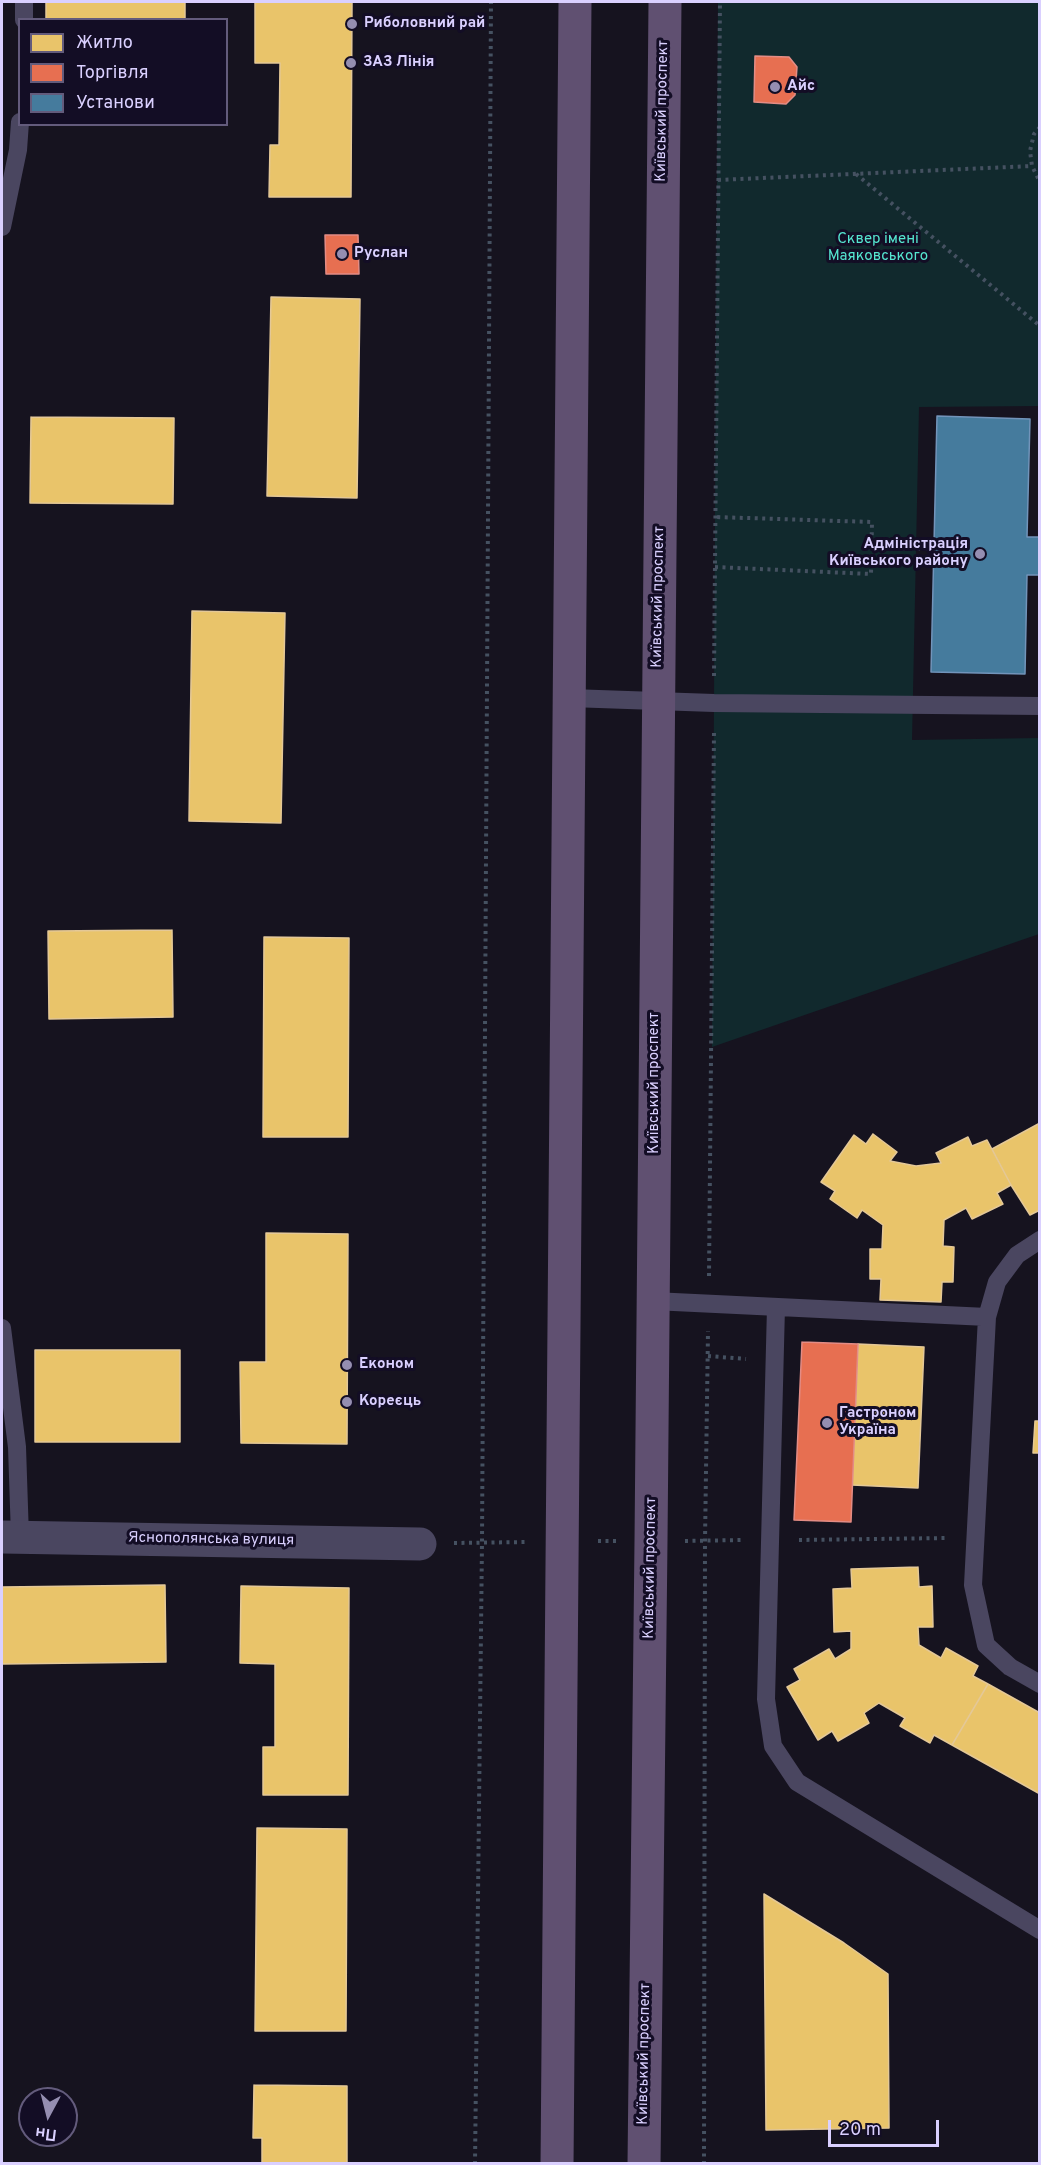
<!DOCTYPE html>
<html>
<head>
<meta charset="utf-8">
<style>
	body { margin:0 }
	#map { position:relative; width:1041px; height:2165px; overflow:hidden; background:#16131f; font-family:Overpass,sans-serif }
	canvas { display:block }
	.frame { position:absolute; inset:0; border:3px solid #dad0ff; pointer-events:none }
	.legend { position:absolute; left:18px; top:18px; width:210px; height:108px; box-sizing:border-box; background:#130d25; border:2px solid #635b7c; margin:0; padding:8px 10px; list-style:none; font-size:18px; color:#dad0ff }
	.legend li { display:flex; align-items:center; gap:12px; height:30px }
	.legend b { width:30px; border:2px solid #635b7c }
	.north { position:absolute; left:18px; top:2087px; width:60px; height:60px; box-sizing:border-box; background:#130d25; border:2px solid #635b7c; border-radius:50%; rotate:187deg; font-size:16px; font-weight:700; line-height:24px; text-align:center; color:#dad0ff }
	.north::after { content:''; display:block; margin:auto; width:21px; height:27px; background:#958eb1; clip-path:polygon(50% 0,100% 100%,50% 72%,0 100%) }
	.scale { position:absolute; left:828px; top:2120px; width:111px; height:27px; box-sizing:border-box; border:3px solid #dad0ff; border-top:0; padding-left:8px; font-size:18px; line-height:21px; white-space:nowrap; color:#dad0ff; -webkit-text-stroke:4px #130d25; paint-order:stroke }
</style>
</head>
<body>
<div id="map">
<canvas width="1041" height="2165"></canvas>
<div class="frame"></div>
<ul class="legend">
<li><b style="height:16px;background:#e9c46a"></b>Житло</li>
<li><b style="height:16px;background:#e76f51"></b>Торгівля</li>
<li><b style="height:16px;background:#457b9d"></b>Установи</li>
</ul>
<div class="north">Пн</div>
<div class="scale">20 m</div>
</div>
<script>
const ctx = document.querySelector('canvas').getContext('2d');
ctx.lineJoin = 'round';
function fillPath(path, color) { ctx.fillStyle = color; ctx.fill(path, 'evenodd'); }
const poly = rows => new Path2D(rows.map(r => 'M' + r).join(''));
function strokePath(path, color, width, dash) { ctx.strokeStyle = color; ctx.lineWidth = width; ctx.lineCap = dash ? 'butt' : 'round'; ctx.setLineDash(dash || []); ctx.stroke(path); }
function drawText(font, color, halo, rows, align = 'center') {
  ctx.font = font + ' Overpass,sans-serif'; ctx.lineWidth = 6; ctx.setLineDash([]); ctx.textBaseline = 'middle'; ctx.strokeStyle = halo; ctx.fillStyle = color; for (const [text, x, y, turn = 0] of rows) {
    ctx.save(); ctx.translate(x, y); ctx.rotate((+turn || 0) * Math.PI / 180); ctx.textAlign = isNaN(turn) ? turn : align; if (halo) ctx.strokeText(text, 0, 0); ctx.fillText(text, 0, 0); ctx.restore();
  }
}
const green = poly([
	[718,2,1039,2,1039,406,919,407,912,740,1039,738,1039,934,712,1047]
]);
const homes = poly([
	[46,2,185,2,185,20,46,20,46,2],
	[255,2,352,2,351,197,269,197,270,145,279,145,280,63,255,63,255,2],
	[271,297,360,299,357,498,267,496,271,297],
	[31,417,174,418,173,504,30,503,31,417],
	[192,611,285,613,281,823,189,821,192,611],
	[172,930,173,1017,49,1019,48,931,172,930],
	[264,937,349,938,348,1137,263,1137,264,937],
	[1040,1123,1040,1210,1030,1215,1011,1185,992,1149,1040,1123],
	[873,1134,897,1152,890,1161,916,1166,941,1163,936,1153,968,1137,972,1146,987,1140,1011,1185,997,1193,1003,1204,972,1219,966,1208,944,1220,943,1246,954,1247,953,1282,942,1282,941,1302,880,1300,881,1279,870,1279,870,1249,882,1249,883,1225,862,1210,857,1218,830,1199,835,1191,821,1182,854,1135,866,1144,873,1134],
	[266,1233,348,1234,347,1444,241,1443,240,1362,266,1362,266,1233],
	[858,1344,924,1347,918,1488,852,1485,858,1344],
	[35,1350,180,1350,180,1442,35,1442,35,1350],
	[1035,1421,1040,1421,1040,1453,1033,1453,1035,1421],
	[918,1567,919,1587,932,1586,933,1627,918,1627,919,1645,941,1658,946,1648,978,1666,973,1676,988,1684,952,1745,934,1735,930,1743,900,1726,905,1718,879,1703,864,1713,869,1723,838,1741,832,1731,818,1740,787,1687,800,1680,794,1669,829,1649,835,1659,851,1649,851,1631,834,1632,833,1589,852,1588,851,1569,918,1567],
	[165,1585,166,1662,2,1664,2,1587,165,1585],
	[241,1586,349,1588,348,1795,263,1795,263,1747,275,1747,275,1664,240,1663,241,1586],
	[988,1684,1040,1713,1040,1794,952,1745,988,1684],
	[257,1828,347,1829,346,2031,255,2031,257,1828],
	[764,1894,844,1943,888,1974,889,2128,766,2130,764,1894],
	[254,2085,347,2086,347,2164,262,2164,262,2138,253,2138,254,2085]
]);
const shops = poly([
	[755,56,789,57,797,67,795,95,786,104,754,102,755,56],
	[325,235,358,235,359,274,326,274,325,235],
	[802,1342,858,1344,851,1522,794,1520,802,1342]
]);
const public = poly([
	[937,416,1030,419,1027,537,1040,537,1040,575,1027,575,1025,674,931,672,937,416]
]);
const path = poly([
	[1040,127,1034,134,1030,151,1032,166,1040,182],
	[856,174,1040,326],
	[718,180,1032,166],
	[872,548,934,549],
	[715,567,871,574,872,522,715,517],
	[714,676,720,2],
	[709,1276,714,731],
	[708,1356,746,1359],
	[799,1540,947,1538],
	[598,1541,617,1541],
	[685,1541,743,1540],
	[454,1543,527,1542],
	[475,2164,482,1542,491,2],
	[704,2164,705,1541,708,1331]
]);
const lane = poly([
	[24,20,24,2],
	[2,227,18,150,20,122],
	[570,698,714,703,1040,706],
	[1040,1240,1017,1255,997,1282,987,1317,973,1585,986,1645,1010,1667,1040,1684],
	[653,1301,987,1317],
	[776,1307,766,1699,773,1746,797,1782,1040,1930],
	[2,1328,17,1447,20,1537]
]);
const street = poly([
	[2,1537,420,1544]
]);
const primary = poly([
	[557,2164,575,2],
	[644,2164,651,1541,665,2]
]);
const markers = [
	[352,24,6,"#958eb1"],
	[351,63,6,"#958eb1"],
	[775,87,6,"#958eb1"],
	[342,254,6,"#958eb1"],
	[980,554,6,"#958eb1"],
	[347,1365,6,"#958eb1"],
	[347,1402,6,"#958eb1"],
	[827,1423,6,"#958eb1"]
];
const poiNames = [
	["Риболовний рай",364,24],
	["ЗАЗ Лінія",363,63],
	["Айс",787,87],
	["Руслан",354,254],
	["Адміністрація",968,545,"right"],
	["Київського району",968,562,"right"],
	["Економ",359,1365],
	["Кореєць",359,1402],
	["Гастроном",839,1414],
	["Україна",839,1431]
];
const streetNames = [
	["Київський проспект",663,111,-89],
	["Київський проспект",659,597,-89],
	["Київський проспект",655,1083,-90],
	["Яснополянська вулиця",211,1540,1],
	["Київський проспект",651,1568,-89],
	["Київський проспект",645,2054,-89]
];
const parkNames = [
	["Сквер імені",878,240],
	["Маяковського",878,257]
];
fillPath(green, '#11292d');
fillPath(homes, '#e9c46a');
strokePath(homes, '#e4c897', 1.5);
fillPath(shops, '#e76f51');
strokePath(shops, '#e38c85', 1.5);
fillPath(public, '#457b9d');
strokePath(public, '#7294ba', 1.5);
strokePath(path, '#455161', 4, [3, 4.5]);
strokePath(lane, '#4a4660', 18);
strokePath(street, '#4a4660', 33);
strokePath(primary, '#605071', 33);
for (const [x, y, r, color] of markers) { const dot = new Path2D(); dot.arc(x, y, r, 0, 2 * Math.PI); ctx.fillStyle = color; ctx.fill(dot); strokePath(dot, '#130d25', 2); }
drawText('bold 15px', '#dad0ff', '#130d25', poiNames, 'left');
drawText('15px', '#dad0ff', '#130d25', streetNames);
drawText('15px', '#55e6d0', '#130d25', parkNames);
</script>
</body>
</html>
